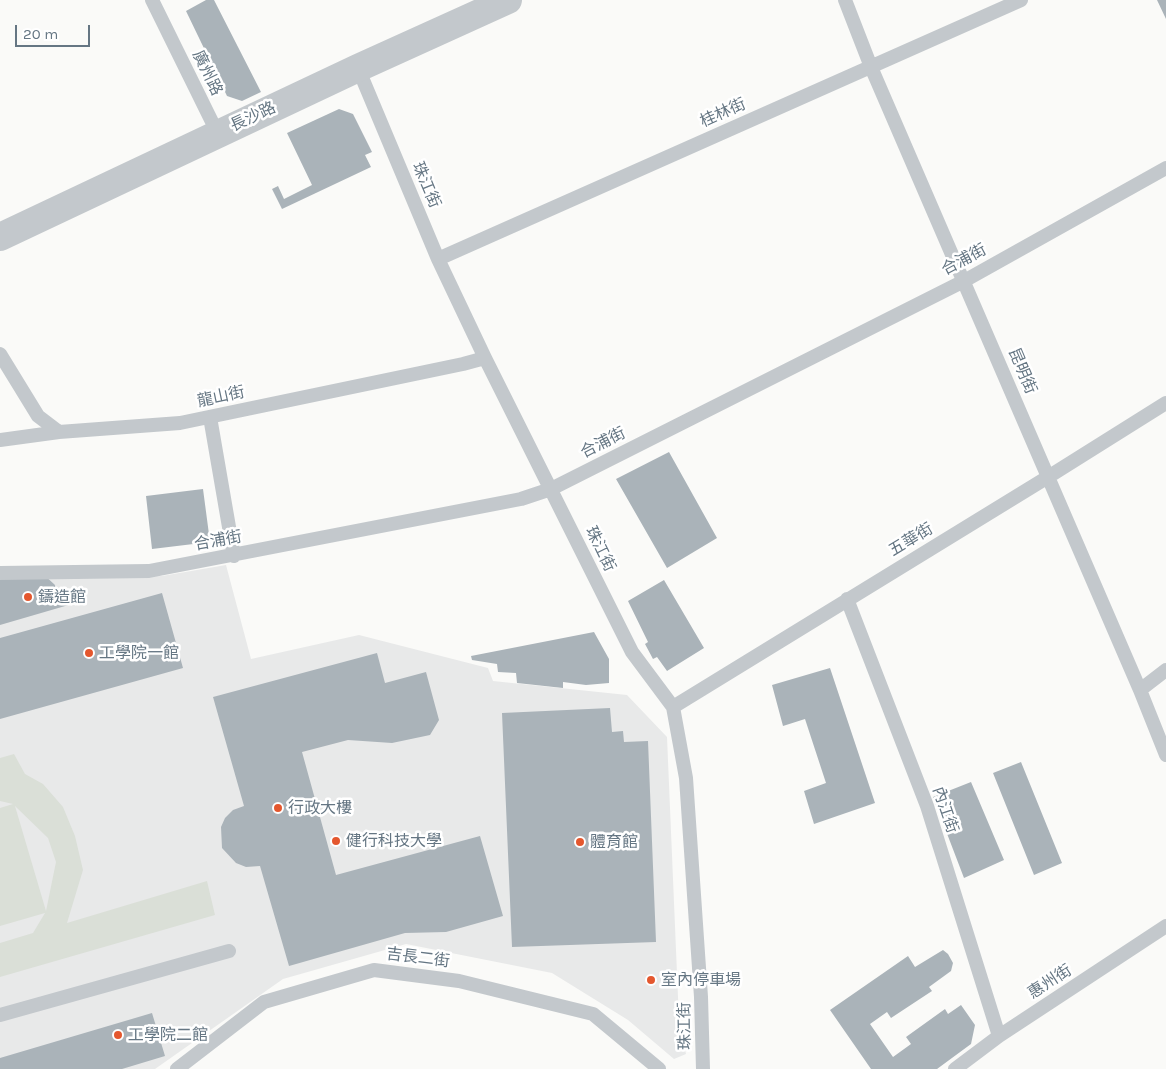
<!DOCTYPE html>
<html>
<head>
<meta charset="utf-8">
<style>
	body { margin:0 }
	#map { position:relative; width:1166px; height:1069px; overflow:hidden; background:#fafaf8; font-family:Karla,sans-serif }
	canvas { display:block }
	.scale { position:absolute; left:15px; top:25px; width:75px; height:22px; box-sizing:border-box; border:2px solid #657683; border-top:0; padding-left:6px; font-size:15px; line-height:18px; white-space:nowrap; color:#657683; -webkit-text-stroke:4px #fff; paint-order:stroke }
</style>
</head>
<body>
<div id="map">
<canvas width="1166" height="1069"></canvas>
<div class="scale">20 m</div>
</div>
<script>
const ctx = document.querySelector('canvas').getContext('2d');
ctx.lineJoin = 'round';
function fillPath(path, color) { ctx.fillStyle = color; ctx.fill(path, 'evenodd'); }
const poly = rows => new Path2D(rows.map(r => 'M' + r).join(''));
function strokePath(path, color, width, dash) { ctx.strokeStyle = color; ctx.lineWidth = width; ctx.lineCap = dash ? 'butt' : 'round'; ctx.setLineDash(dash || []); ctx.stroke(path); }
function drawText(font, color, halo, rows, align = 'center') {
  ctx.font = font + ' Karla,"Noto Sans TC",sans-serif'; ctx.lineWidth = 5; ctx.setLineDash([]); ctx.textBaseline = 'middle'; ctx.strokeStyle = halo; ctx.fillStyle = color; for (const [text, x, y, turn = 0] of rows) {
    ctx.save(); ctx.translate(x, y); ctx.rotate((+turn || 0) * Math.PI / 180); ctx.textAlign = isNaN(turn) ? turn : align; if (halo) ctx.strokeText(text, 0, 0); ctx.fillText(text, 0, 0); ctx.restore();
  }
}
const built = poly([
	[226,565,251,659,359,635,488,668,493,681,627,695,667,737,679,1021,686,1054,674,1059,628,1020,552,973,406,944,283,979,155,1069,0,1069,0,580,162,576]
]);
const green = poly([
	[14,754,25,774,43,784,63,807,75,836,83,870,67,923,207,881,215,915,0,977,0,943,33,933,45,913,0,926,0,808,13,804,0,801,0,758],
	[15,806,48,838,56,862,46,911]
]);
const building = poly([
	[206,0,214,0,261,92,242,101,227,96,186,11],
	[1157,0,1166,0,1166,19],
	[339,109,353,114,372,152,365,155,371,167,282,209,272,189,278,186,284,199,312,185,287,133],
	[669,452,717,538,667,568,616,479],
	[203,489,210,542,152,549,146,496],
	[0,573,42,573,55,585,56,599,70,594,72,604,0,625],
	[664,580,704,648,667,671,657,657,653,659,645,644,648,642,628,601],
	[162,593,183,668,0,719,0,638],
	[594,632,609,659,609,683,586,685,563,682,563,688,517,683,516,673,498,672,497,664,472,660,471,656],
	[377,653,385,683,426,672,439,720,430,735,392,743,348,740,302,752,336,875,480,836,503,916,446,932,405,933,289,966,260,866,246,867,236,863,222,848,221,827,225,818,233,810,244,806,213,697],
	[830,668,875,803,814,824,804,791,826,783,805,719,783,726,772,685],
	[610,708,612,732,623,731,624,742,648,741,656,942,512,947,502,713],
	[1021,762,1062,863,1034,875,993,773],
	[971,782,1004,860,964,878,933,797],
	[943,950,948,954,953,963,951,971,929,987,932,991,891,1018,887,1012,870,1024,893,1057,911,1044,906,1037,945,1009,948,1014,961,1005,975,1025,971,1044,937,1069,871,1069,830,1010,908,956,915,967],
	[152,1013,165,1056,122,1069,0,1069,0,1058]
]);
const service = poly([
	[152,0,218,134],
	[845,0,871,67,1140,690,1166,755],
	[358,68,438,259,485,358,632,652,673,707,686,778,701,997,703,1069],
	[438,259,1021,0],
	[0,354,38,416,59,432,180,423,463,364,485,358],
	[210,417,234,556],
	[0,440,59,432],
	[0,573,149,571,521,499,551,489,964,281,1166,168],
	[847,599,927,806,999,1036],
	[1140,690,1166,670],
	[673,707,1048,477,1166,403],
	[0,1015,229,951],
	[177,1069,264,1002,374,970,459,981,593,1014,659,1069],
	[955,1069,999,1036,1166,926]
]);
const minor = poly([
	[0,237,358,68,508,0]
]);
const markers = [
	[28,597,5,"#e4572e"],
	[89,653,5,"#e4572e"],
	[278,808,5,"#e4572e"],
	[336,841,5,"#e4572e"],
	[580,842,5,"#e4572e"],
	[651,980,5,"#e4572e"],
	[118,1035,5,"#e4572e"]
];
const streetNames = [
	["廣州路",207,73,64],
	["桂林街",723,113,-24],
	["長沙路",253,117,-25],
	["珠江街",426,185,67],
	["合浦街",964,260,-28],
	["昆明街",1022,371,67],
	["龍山街",221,397,-12],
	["合浦街",603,443,-27],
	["五華街",911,540,-31],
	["合浦街",218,541,-10],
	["珠江街",600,549,64],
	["內江街",945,810,71],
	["吉長二街",418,958,7],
	["惠州街",1050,982,-33],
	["珠江街",685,1026,-91]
];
const poiNames = [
	["鑄造館",38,597],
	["工學院一館",99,653],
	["行政大樓",288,808],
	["健行科技大學",346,841],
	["體育館",590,842],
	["室內停車場",661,980],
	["工學院二館",128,1035]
];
fillPath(built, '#e8e9e9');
fillPath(green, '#dadfd7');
fillPath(building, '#aab3b9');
strokePath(service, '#c3c8cc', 14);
strokePath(minor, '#c3c8cc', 28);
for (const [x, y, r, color] of markers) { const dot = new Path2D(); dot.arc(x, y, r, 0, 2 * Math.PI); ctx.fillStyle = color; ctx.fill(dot); strokePath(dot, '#fff', 2); }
drawText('16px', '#657683', '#fff', streetNames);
drawText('16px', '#657683', '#fff', poiNames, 'left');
</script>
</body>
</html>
